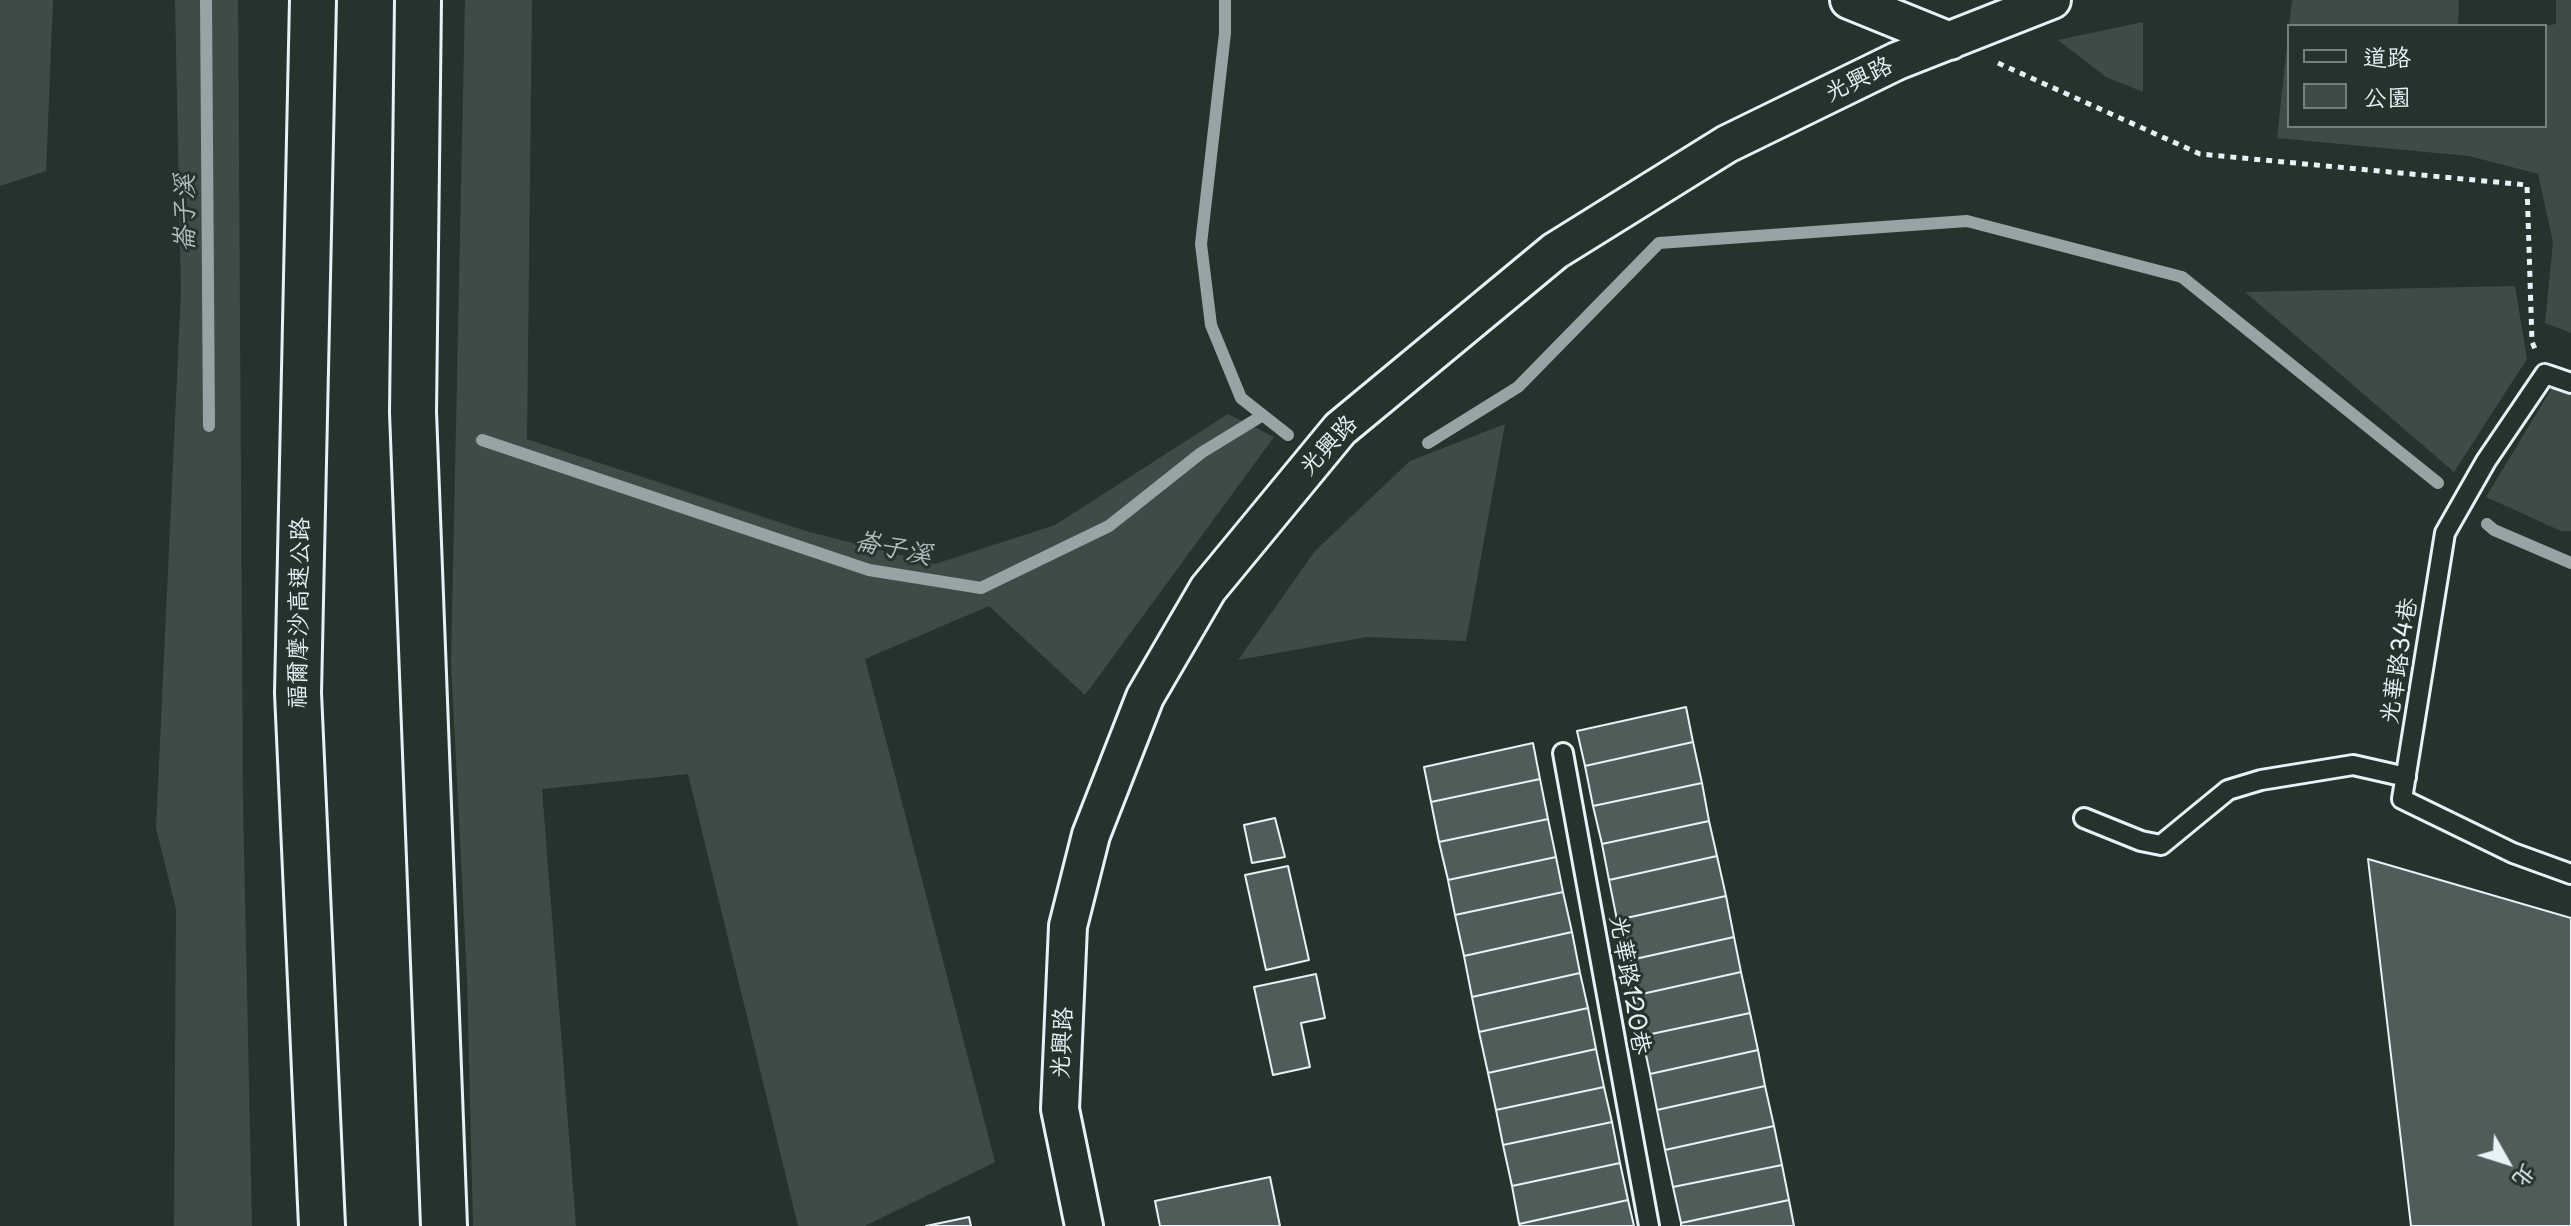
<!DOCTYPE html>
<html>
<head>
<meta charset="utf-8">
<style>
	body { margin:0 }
	#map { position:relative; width:2571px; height:1226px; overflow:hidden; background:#26332d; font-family:"Playpen Sans","LXGW WenKai TC",sans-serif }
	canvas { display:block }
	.legend { position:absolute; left:2287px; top:24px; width:260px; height:104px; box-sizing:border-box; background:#26332d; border:2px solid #747f7e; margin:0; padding:10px 14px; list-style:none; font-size:24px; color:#e8f1f8 }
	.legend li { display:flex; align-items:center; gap:16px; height:40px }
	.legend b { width:40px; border:2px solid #747f7e }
	.north { position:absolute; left:2467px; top:1122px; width:80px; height:80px; -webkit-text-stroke:6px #26332d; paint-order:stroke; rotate:129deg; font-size:22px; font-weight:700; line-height:32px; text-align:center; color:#e8f1f8 }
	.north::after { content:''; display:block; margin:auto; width:28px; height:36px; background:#e8f1f8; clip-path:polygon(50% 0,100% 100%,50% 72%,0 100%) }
</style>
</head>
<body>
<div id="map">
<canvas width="2571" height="1226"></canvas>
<ul class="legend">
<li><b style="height:10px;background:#26332d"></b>道路</li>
<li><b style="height:22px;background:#3e4b47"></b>公園</li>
</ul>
<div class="north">北</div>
</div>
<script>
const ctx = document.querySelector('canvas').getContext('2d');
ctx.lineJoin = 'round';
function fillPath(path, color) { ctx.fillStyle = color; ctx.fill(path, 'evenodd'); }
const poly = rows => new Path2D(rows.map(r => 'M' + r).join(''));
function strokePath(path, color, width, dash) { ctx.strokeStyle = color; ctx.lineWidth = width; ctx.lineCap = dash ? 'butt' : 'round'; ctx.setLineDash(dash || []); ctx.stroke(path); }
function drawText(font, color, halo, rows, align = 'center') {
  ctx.font = font + ' "Playpen Sans","LXGW WenKai TC",sans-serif'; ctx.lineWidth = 6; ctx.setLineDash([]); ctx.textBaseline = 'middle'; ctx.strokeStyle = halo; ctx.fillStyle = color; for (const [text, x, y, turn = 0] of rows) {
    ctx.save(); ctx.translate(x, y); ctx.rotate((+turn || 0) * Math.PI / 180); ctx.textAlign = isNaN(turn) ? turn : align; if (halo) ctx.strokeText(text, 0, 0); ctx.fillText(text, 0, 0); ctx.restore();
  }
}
const green = poly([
	[0,0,53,0,46,171,0,186],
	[175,0,238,0,243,803,252,1226,174,1226,176,909,156,828,181,291],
	[465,0,532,0,527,439,806,531,935,564,1055,525,1228,414,1274,437,1085,695,989,606,865,659,995,1162,865,1226,798,1226,688,774,542,789,576,1226,473,1226,467,978,451,662],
	[2292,0,2459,0,2458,26,2289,26,2289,126,2545,126,2545,26,2542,26,2556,24,2556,0,2571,0,2571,333,2545,323,2553,242,2538,174,2469,156,2277,138],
	[2143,22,2143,92,2106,77,2058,40],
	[2515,286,2527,359,2454,472,2245,292],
	[2553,386,2571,391,2571,531,2561,531,2486,497],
	[1505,424,1466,641,1367,637,1238,660,1315,551,1410,461]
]);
const stream = poly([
	[206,0,209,426],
	[1225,0,1225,33,1201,244,1211,325,1241,398,1288,435],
	[482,440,869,570,981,588,1109,526,1201,453,1263,415],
	[1428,443,1518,387,1659,243,1967,221,2182,277,2438,483],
	[2487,524,2494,530,2571,563]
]);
const building = poly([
	[1686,707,1693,742,1585,766,1577,731,1686,707],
	[1693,742,1702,783,1593,806,1585,766,1693,742],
	[1533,743,1540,779,1431,802,1424,767,1533,743],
	[1540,779,1548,819,1439,842,1431,802,1540,779],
	[1702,783,1709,821,1602,844,1593,806,1702,783],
	[1275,818,1285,857,1252,863,1244,825,1275,818],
	[1548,819,1556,857,1448,880,1439,842,1548,819],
	[1709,821,1717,856,1609,880,1602,844,1709,821],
	[1717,856,1726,896,1617,920,1609,880,1717,856],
	[1556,857,1563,892,1455,915,1448,880,1556,857],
	[2368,859,2571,918,2571,1226,2411,1226,2368,859],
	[1288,866,1309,960,1266,970,1245,875,1288,866],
	[1563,892,1572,932,1464,956,1455,915,1563,892],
	[1726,896,1734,937,1626,961,1617,920,1726,896],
	[1572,932,1580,973,1472,997,1464,956,1572,932],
	[1734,937,1741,972,1633,996,1626,961,1734,937],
	[1741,972,1750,1013,1642,1036,1633,996,1741,972],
	[1580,973,1588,1008,1479,1032,1472,997,1580,973],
	[1316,974,1325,1018,1301,1023,1310,1067,1273,1075,1254,987,1316,974],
	[1588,1008,1596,1049,1488,1073,1479,1032,1588,1008],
	[1750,1013,1758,1050,1650,1074,1642,1036,1750,1013],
	[1596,1049,1604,1087,1496,1110,1488,1073,1596,1049],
	[1758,1050,1765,1086,1657,1110,1650,1074,1758,1050],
	[1765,1086,1774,1126,1665,1150,1657,1110,1765,1086],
	[1604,1087,1612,1122,1503,1145,1496,1110,1604,1087],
	[1612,1122,1620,1163,1512,1186,1503,1145,1612,1122],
	[1774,1126,1782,1165,1673,1187,1665,1150,1774,1126],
	[1620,1163,1628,1200,1519,1224,1512,1186,1620,1163],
	[1782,1165,1789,1200,1681,1223,1673,1187,1782,1165],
	[1270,1177,1280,1226,1160,1226,1155,1201,1270,1177],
	[1628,1200,1634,1226,1520,1226,1519,1224,1628,1200],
	[1789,1200,1794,1226,1681,1226,1681,1223,1789,1200],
	[969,1217,971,1226,926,1226,969,1217]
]);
const path = poly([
	[1998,63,2200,154,2527,185,2532,342,2536,351]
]);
const service = poly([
	[2571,383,2545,374,2486,461,2445,533,2402,799,2513,853,2571,874],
	[1563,753,1649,1226],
	[2084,818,2141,841,2161,845,2228,790,2261,780,2353,765,2406,777]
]);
const minor = poly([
	[1849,0,1950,41],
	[1084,1226,1060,1109,1068,926,1091,835,1145,697,1208,589,1340,429,1555,251,1727,144,1897,61,2052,0]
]);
const motorway = poly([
	[313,0,298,693,322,1226],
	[418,0,413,412,444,1226]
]);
const streetNames = [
	["光興路",1859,80,-26],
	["光興路",1329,446,-47],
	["福爾摩沙高速公路",300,613,-89],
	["光華路34巷",2400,661,-81],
	["光華路120巷",1629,985,80],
	["光興路",1063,1043,-87]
];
const waterNames = [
	["崙子溪",186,213,-90],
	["崙子溪",893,549,12]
];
fillPath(green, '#3e4b47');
strokePath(stream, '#98a3a5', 12);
fillPath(building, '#505c59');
strokePath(building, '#e8f1f8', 2);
strokePath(service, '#e8f1f8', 24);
strokePath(minor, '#e8f1f8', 42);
strokePath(motorway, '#e8f1f8', 50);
strokePath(path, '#e8f1f8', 5, [6, 6]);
strokePath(service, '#26332d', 18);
strokePath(minor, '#26332d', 36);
strokePath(motorway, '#26332d', 44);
drawText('24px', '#e8f1f8', '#26332d', streetNames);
drawText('italic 26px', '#b3bdc0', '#26332d', waterNames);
</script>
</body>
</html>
